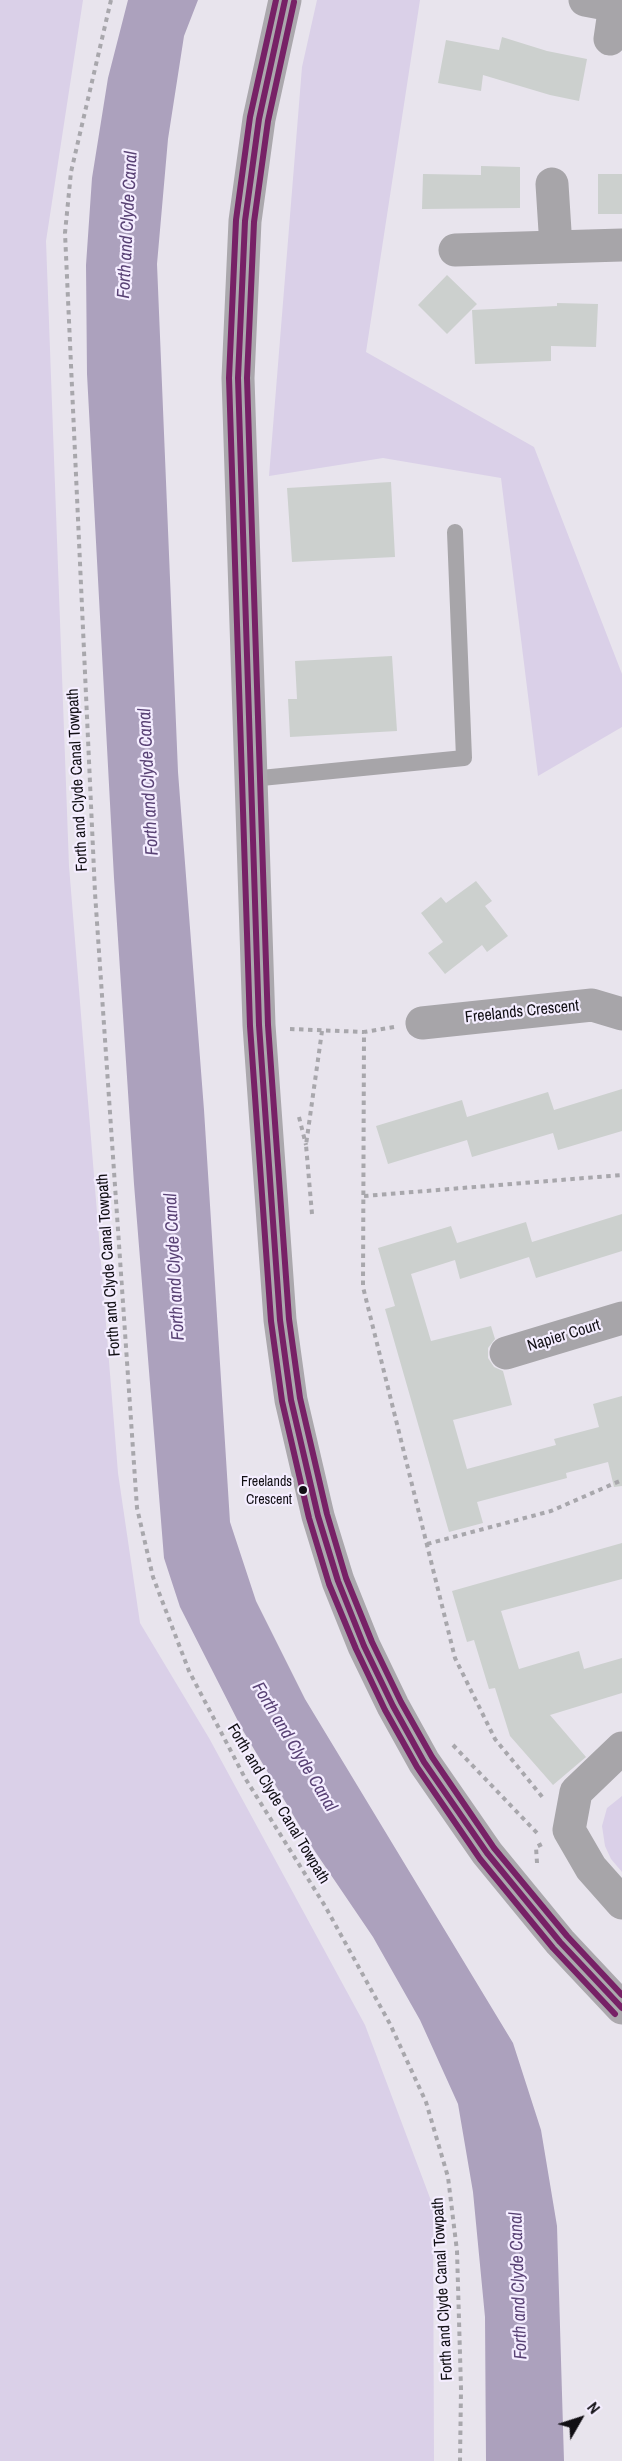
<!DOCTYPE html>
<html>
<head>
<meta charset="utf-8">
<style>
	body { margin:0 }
	#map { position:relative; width:622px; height:2461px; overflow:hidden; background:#e8e4ed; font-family:"Archivo Narrow",sans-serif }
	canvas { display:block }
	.north { position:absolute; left:550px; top:2389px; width:60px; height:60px; -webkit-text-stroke:4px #f4edff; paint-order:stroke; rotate:51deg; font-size:16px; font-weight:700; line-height:24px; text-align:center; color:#110f14 }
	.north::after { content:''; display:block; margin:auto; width:21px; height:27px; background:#110f14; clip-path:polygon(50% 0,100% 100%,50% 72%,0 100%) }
</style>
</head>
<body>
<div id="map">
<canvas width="622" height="2461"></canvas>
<div class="north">N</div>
</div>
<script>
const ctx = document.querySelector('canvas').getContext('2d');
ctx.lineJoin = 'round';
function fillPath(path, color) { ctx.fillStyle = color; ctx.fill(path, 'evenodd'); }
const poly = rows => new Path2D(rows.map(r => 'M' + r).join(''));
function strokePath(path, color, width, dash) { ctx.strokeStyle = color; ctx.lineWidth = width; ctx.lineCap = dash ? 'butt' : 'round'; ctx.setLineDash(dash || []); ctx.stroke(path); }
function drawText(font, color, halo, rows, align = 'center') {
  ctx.font = font + ' "Archivo Narrow",sans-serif'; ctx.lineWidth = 4.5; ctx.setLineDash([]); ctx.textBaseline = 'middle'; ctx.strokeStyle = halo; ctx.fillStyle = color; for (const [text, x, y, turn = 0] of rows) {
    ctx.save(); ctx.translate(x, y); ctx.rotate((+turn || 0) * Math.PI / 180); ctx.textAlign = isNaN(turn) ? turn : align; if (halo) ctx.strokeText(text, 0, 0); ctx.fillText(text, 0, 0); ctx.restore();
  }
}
const green = poly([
	[0,0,83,0,46,241,69,866,118,1473,140,1623,209,1738,365,2025,433,2206,434,2461,0,2461],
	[317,0,420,0,366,352,534,447,622,674,622,727,538,776,501,478,383,458,269,476,302,67],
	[622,1796,622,1872,611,1859,605,1846,602,1826,607,1808]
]);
const water = poly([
	[128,0,198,0,184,36,168,139,157,264,178,772,204,1110,230,1522,256,1601,305,1699,513,2043,541,2130,557,2226,564,2461,486,2461,485,2317,473,2192,458,2104,420,2020,373,1937,314,1850,242,1729,180,1607,164,1558,134,1184,114,878,87,374,86,265,92,178,108,78]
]);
const building = poly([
	[502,37,547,51,587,59,579,101,550,95,483,75,481,91,438,83,446,40,499,50],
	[481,166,520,167,520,208,422,209,423,174,481,175],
	[598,174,622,174,622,214,598,214],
	[447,275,477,304,447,334,418,305],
	[557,303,598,304,596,347,551,346,551,361,475,364,472,310,557,306],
	[391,482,395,557,292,562,287,488],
	[392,656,397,731,290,737,288,699,297,699,295,661],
	[476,881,492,901,485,906,508,936,487,952,482,945,445,974,428,953,443,942,421,913,441,897,446,903],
	[622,1089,622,1131,558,1150,553,1133,472,1157,467,1140,388,1164,376,1126,462,1100,467,1117,548,1092,554,1110],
	[622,1214,622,1251,536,1278,529,1257,460,1279,455,1260,411,1274,431,1341,491,1326,495,1339,488,1348,488,1358,494,1367,503,1371,512,1405,453,1420,467,1469,556,1445,554,1439,599,1427,593,1404,622,1396,622,1486,614,1487,608,1462,566,1473,567,1478,477,1502,483,1523,449,1532,385,1309,395,1306,378,1248,451,1226,457,1243,526,1222,532,1242],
	[622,1543,622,1579,501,1611,519,1669,579,1651,584,1669,622,1658,622,1693,550,1715,586,1757,553,1785,510,1736,495,1688,489,1689,474,1640,467,1642,452,1591]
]);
const path = poly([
	[111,0,71,172,65,233,95,893,137,1508,153,1577,189,1671,245,1778,325,1906,390,2024,426,2102,448,2177,457,2251,461,2389,460,2461],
	[394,1027,364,1032,363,1287,455,1658,495,1739,544,1799],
	[290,1029,364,1032],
	[299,1117,306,1145],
	[364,1196,622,1175],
	[312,1214,306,1145,322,1031],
	[427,1544,551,1511,622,1480],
	[453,1745,539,1835],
	[537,1863,536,1847,542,1844]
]);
const service = poly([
	[251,779,464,758,455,532]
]);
const minor = poly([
	[585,0,622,7],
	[610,39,615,5],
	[552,184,556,247],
	[455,250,622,245],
	[422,1023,592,1005,622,1014],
	[506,1353,622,1318],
	[622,1748,576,1792,569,1830,591,1868,622,1903]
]);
const primary = poly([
	[285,0,259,119,245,221,238,378,259,1025,280,1320,291,1400,318,1516,338,1581,364,1646,393,1706,424,1762,487,1853,560,1942,622,2008]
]);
const bus1 = poly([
	[285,0,259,119,245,221,238,378,259,1025,280,1320,291,1400,318,1516,338,1581,364,1646,393,1706,424,1762,487,1853,560,1942,622,2008]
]);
const bus2 = poly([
	[276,0,250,117,236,220,229,378,250,1026,271,1321,282,1401,309,1518,329,1584,356,1649,385,1710,417,1767,480,1859,553,1948,615,2014]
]);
const bus3 = poly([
	[294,2,268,121,254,222,247,378,268,1025,289,1319,300,1398,327,1514,346,1578,372,1642,401,1702,432,1757,494,1848,567,1936,622,1995]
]);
const markers = [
	[303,1490,5,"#110f14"]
];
const busNames = [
	["Freelands",292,1482],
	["Crescent",292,1500]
];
const streetNames = [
	["Forth and Clyde Canal Towpath",78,780,-93],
	["Freelands Crescent",522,1012,-6],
	["Forth and Clyde Canal Towpath",109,1265,-94],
	["Napier Court",564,1336,-17],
	["Forth and Clyde Canal Towpath",278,1804,59],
	["Forth and Clyde Canal Towpath",443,2289,-93]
];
const waterNames = [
	["Forth and Clyde Canal",128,225,-87],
	["Forth and Clyde Canal",149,782,-93],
	["Forth and Clyde Canal",175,1267,-93],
	["Forth and Clyde Canal",294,1747,59],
	["Forth and Clyde Canal",519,2286,-92]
];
fillPath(green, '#dad0e8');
fillPath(water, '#aca1bd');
fillPath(building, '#ccd0ce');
strokePath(path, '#a8a7ac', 4, [4.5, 4.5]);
strokePath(service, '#a7a5a9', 16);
strokePath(minor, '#a7a5a9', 33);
strokePath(primary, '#aba8ad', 33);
strokePath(bus1, '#772166', 6);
strokePath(bus2, '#772166', 6);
strokePath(bus3, '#772166', 6);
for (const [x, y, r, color] of markers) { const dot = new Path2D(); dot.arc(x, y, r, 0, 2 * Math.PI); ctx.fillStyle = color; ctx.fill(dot); strokePath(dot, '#f4edff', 2); }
drawText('14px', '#110f14', '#f4edff', busNames, 'right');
drawText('16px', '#110f14', '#f4edff', streetNames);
drawText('italic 18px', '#594275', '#f4edff', waterNames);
</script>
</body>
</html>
